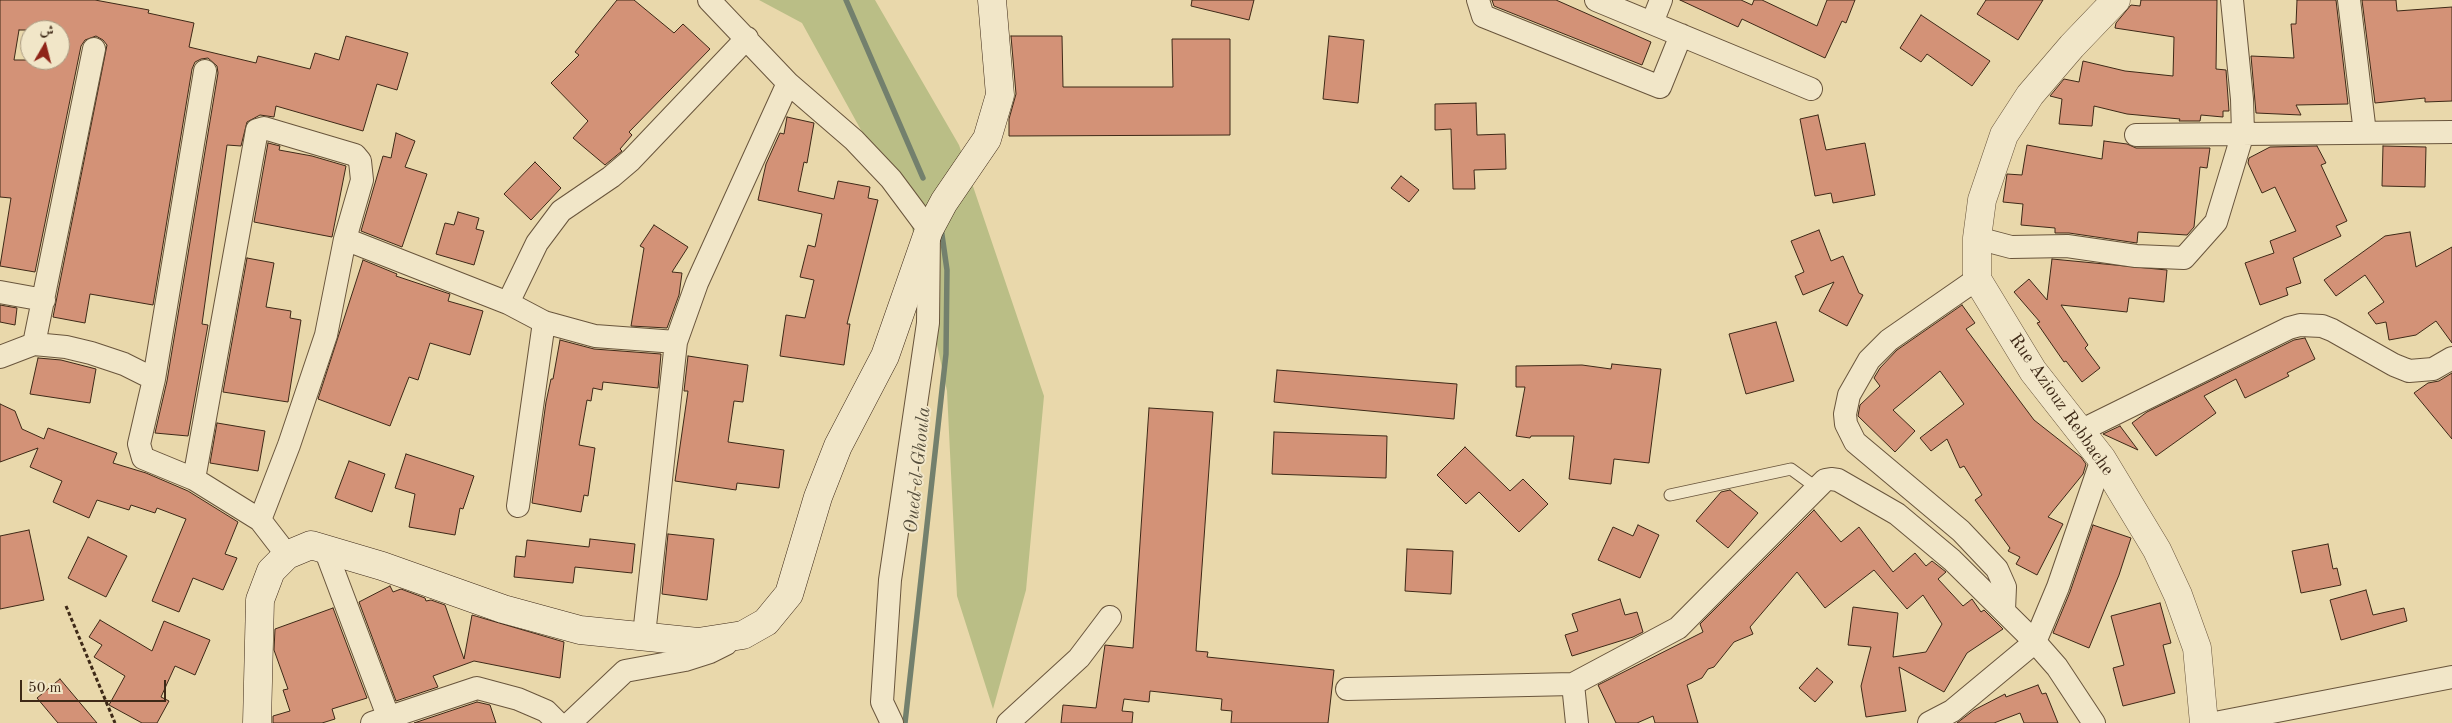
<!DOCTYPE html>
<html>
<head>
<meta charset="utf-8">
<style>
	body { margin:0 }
	#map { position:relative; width:2452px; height:723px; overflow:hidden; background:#e9d8ab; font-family:"Old Standard TT",Amiri,serif }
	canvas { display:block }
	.north { position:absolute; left:20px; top:20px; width:50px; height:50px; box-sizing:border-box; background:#f1e6c8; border:1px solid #a99a81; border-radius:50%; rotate:8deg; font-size:14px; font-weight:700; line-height:20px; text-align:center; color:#3e2917 }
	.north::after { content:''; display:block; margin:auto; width:18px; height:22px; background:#8f2418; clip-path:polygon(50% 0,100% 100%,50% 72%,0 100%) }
	.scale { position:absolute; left:20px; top:680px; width:146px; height:22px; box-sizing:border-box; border:2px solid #3e2917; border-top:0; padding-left:6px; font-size:15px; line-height:18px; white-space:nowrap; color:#3e2917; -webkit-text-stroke:4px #f1e6c8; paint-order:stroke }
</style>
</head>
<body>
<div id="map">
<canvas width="2452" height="723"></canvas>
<div class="north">ش</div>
<div class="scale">50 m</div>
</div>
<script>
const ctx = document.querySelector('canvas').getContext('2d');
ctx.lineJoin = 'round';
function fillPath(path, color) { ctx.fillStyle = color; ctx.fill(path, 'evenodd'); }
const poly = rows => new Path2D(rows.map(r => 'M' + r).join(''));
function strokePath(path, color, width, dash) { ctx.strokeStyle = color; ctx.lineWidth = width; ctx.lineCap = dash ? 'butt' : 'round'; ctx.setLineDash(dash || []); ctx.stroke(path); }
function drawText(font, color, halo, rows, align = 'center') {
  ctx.font = font + ' "Old Standard TT",serif'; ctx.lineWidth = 4; ctx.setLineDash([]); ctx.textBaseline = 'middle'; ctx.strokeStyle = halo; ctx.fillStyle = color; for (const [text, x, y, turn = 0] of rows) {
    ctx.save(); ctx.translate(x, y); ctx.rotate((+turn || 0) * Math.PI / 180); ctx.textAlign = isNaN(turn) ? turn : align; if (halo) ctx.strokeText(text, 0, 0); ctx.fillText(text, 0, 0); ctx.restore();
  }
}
const green = poly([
	[759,0,875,0,959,145,1044,396,1026,590,993,709,957,596,947,391,910,219,802,23]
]);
const stream = poly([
	[846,0,923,178],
	[905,723,946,354,947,270,941,228]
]);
const building = poly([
	[0,0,95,0,149,10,148,13,194,23,189,47,256,63,258,56,310,69,315,53,339,60,346,36,408,53,397,90,377,84,363,131,276,106,274,117,260,115,247,122,241,146,227,145,202,324,208,325,188,436,155,433,167,381,218,73,217,66,208,58,201,59,195,62,192,69,153,305,90,294,85,323,53,317,107,45,103,40,96,36,85,40,81,46,35,272,0,266,11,198,0,197,0,0],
	[19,30,60,30,60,60,14,60,19,30],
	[617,0,634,0,674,33,683,24,710,49,629,132,632,135,620,149,622,151,605,165,573,138,588,121,551,83,579,55,575,52,617,0],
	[1192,0,1254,0,1249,20,1191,6,1192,0],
	[1492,0,1556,0,1651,42,1642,65,1494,6,1492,0],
	[1680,0,1741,0,1752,5,1754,0,1762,0,1817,26,1827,0,1855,0,1846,23,1842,21,1825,58,1742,19,1738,27,1680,0],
	[1986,0,2043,0,2018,40,1977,14,1986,0],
	[2141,0,2217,0,2216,69,2226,70,2229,111,2223,111,2223,117,2201,115,2200,121,2179,121,2180,119,2127,114,2094,106,2092,126,2059,124,2062,99,2050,96,2064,79,2079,82,2083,61,2125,71,2173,76,2174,37,2115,28,2116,23,2131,5,2140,6,2141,0],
	[2297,0,2336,0,2348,104,2296,105,2301,115,2256,113,2251,56,2294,58,2291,24,2296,24,2297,0],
	[2362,0,2396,0,2397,11,2452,7,2452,101,2425,102,2425,98,2375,103,2362,0],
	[1921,15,1990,61,1972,86,1927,54,1921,62,1900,48,1921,15],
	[1011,36,1062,36,1063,87,1173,87,1172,39,1230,39,1230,135,1009,136,1009,119,1016,94,1011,36],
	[1329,36,1364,40,1358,103,1323,99,1329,36],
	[1476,103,1477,135,1505,134,1506,169,1474,170,1475,189,1453,189,1451,129,1435,130,1435,104,1476,103],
	[1818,115,1826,150,1865,143,1875,195,1833,203,1831,193,1815,196,1800,119,1818,115],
	[787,117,814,123,807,163,804,162,798,191,834,199,838,181,870,187,868,198,878,200,847,324,850,324,844,365,780,356,786,315,805,318,814,280,800,277,808,245,815,247,822,214,758,200,766,164,780,133,784,134,787,117],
	[396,133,415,141,405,167,427,174,402,247,361,231,383,156,391,158,396,133],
	[2104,141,2127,144,2136,148,2210,148,2207,168,2200,167,2194,227,2187,235,2138,232,2137,243,2069,233,2055,233,2055,228,2021,225,2023,204,2003,202,2007,174,2022,175,2027,145,2102,159,2104,141],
	[268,143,280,146,279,150,312,156,346,166,332,237,254,222,268,143],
	[2317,146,2326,163,2321,165,2347,221,2336,226,2341,236,2293,258,2301,283,2286,288,2288,295,2260,305,2245,263,2274,253,2270,241,2296,231,2275,187,2262,193,2248,163,2249,158,2270,147,2317,146],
	[2383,146,2426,147,2425,187,2382,186,2383,146],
	[535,162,561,188,531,220,504,194,535,162],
	[1401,176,1419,190,1409,202,1391,188,1401,176],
	[458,212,479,218,476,229,484,231,474,265,436,254,445,223,454,225,458,212],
	[654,225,688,247,672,272,682,273,679,295,667,328,631,326,644,248,640,246,654,225],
	[1819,230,1831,261,1843,256,1859,293,1863,295,1847,326,1819,311,1834,282,1803,295,1795,276,1804,272,1791,241,1819,230],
	[2410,232,2416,267,2452,247,2452,343,2436,321,2416,335,2389,340,2386,322,2376,324,2368,313,2384,302,2365,275,2336,296,2324,280,2385,236,2410,232],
	[247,258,274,263,266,307,291,311,290,318,301,320,288,402,223,392,247,258],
	[2052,259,2167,270,2164,302,2129,298,2127,312,2061,305,2088,345,2085,348,2100,368,2082,382,2066,361,2064,362,2037,323,2040,322,2014,292,2029,279,2047,300,2052,259],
	[363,260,397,274,396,276,450,294,448,301,483,311,470,355,430,343,418,380,409,377,390,426,318,399,363,260],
	[0,305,17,308,15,325,0,322,0,305],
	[1962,305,1975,323,1966,329,2034,420,2081,457,2086,464,2083,474,2048,517,2063,524,2037,575,2016,564,2020,557,2008,551,2010,548,1975,500,1982,495,1964,466,1960,468,1947,439,1931,451,1920,438,1964,404,1940,371,1893,410,1915,431,1895,452,1858,416,1860,405,1880,386,1874,378,1880,368,1897,350,1962,305],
	[1776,322,1794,381,1746,394,1729,334,1776,322],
	[2305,338,2315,359,2287,373,2289,376,2245,398,2236,379,2204,396,2216,413,2156,456,2132,423,2147,412,2294,340,2305,338],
	[560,340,594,349,661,354,658,388,603,382,602,390,593,388,591,401,587,400,579,445,595,448,588,496,584,495,581,512,532,503,546,402,551,379,553,379,560,340],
	[688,356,748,365,743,402,734,401,728,442,784,450,779,488,737,483,736,490,675,481,688,391,684,391,688,356],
	[38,358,61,360,96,369,90,403,30,394,38,358],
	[1612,364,1661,369,1649,463,1614,459,1611,484,1569,479,1574,436,1531,436,1530,438,1516,436,1525,387,1516,387,1516,366,1582,365,1611,369,1612,364],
	[1277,370,1457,384,1454,419,1274,402,1277,370],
	[2452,373,2452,439,2414,393,2428,383,2439,381,2452,373],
	[0,404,15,411,22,429,44,439,48,428,117,453,113,463,146,473,188,491,238,522,225,554,237,558,223,590,193,578,179,612,152,601,186,519,157,508,155,513,131,505,129,510,97,500,89,518,53,502,62,481,30,467,38,448,0,462,0,404],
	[1149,408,1213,412,1196,651,1208,652,1207,657,1334,670,1328,723,1231,723,1232,711,1221,710,1222,699,1150,691,1149,702,1124,699,1122,711,1133,712,1132,723,1061,723,1063,705,1096,708,1105,645,1133,648,1149,408],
	[217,423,265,431,258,471,210,463,217,423],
	[2120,426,2138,450,2103,434,2120,426],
	[1274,432,1387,436,1386,478,1272,474,1274,432],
	[1465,447,1510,491,1523,479,1548,504,1519,532,1479,492,1466,504,1437,475,1465,447],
	[406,454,474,476,463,509,460,508,455,535,409,527,415,494,395,488,406,454],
	[349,461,385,474,372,512,335,498,349,461],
	[1730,490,1758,513,1728,548,1696,521,1721,492,1730,490],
	[1814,510,1841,542,1859,527,1893,572,1915,553,1926,566,1932,561,1946,572,1938,579,1963,606,1972,599,1981,612,1984,610,2003,629,1967,653,1944,692,1899,667,1906,711,1866,717,1861,686,1871,647,1848,645,1853,607,1898,613,1893,657,1926,652,1942,624,1923,595,1907,609,1874,570,1825,608,1797,572,1750,627,1753,634,1734,642,1714,667,1708,669,1702,678,1687,685,1698,723,1655,723,1653,716,1637,723,1616,723,1598,685,1703,632,1700,624,1814,510],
	[1638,525,1659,535,1640,578,1598,560,1613,527,1633,536,1638,525],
	[2093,525,2131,538,2119,575,2089,648,2053,633,2070,592,2093,525],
	[29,530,44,600,0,609,0,536,29,530],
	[668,534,714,539,707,600,662,594,668,534],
	[88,537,127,556,106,597,68,578,88,537],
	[590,539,635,544,632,573,575,567,573,583,514,577,516,556,525,557,527,540,589,547,590,539],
	[2328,544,2333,569,2337,568,2341,585,2301,593,2292,551,2328,544],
	[1407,549,1453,551,1451,594,1405,591,1407,549],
	[390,586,393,592,401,589,425,598,426,601,431,600,445,605,464,659,472,615,564,642,560,678,474,661,433,676,438,687,396,701,359,602,390,586],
	[2366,590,2373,615,2404,608,2407,621,2341,640,2330,600,2366,590],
	[1620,599,1625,615,1637,612,1643,632,1633,637,1572,656,1565,635,1578,631,1572,614,1620,599],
	[2160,603,2171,643,2163,645,2175,693,2123,706,2113,668,2124,665,2111,616,2160,603],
	[333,608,367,698,332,709,335,719,322,723,273,723,273,716,290,711,283,690,288,689,274,650,275,629,333,608],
	[100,620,152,651,164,621,210,640,195,675,175,666,161,697,169,701,157,723,142,723,109,705,125,676,94,657,102,645,89,637,100,620],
	[1817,668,1833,682,1815,702,1799,688,1817,668],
	[60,679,97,723,58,723,37,698,60,679],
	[2038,685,2042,694,2046,693,2058,723,2024,723,2020,713,1994,723,1957,723,1974,710,2005,694,2006,697,2038,685],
	[477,702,490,705,496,723,414,723,477,702]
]);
const path = poly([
	[66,606,115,723]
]);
const service = poly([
	[1670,495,1791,469,1817,488]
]);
const minor = poly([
	[709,0,788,83,854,140,891,179,929,230,928,323,890,580,882,702,892,723],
	[1478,0,1483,16,1660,87,1681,35],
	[1596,0,1811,89],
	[2349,0,2365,133],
	[1652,23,1661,0],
	[205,71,154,379,139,444,143,458,194,479,260,520,287,555],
	[2136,135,2452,132],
	[1977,238,2011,247,2067,246,2136,256,2184,258,2216,222,2243,133,2242,99,2232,0],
	[345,239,508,303,544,322,595,336,676,342],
	[1977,279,1889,340,1869,360,1849,395,1845,414,1846,424,1855,442,1961,531,1997,569,2005,587,2004,610],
	[0,292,44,300],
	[508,303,537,243,561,211,611,177,631,160,747,38],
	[34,344,66,347,91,353,124,364,154,379],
	[0,357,34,344,94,49],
	[2080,431,2289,328,2300,325,2322,326,2332,330,2394,365,2409,371,2433,369,2452,358],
	[194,479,257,130,264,128,355,155,360,161,362,180,345,239,326,335,289,445,260,520],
	[518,506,544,322],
	[325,549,388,716],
	[644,635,676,342,697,283,788,83],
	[1573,684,1577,723],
	[1347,689,1573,684,1678,628,1817,488,1825,480,1831,479,1838,480,1897,514,1952,560,2035,642,2057,667,2094,723],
	[372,723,477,688,518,699,546,711,558,723],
	[570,723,625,671,685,660,710,652,726,644],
	[1008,723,1079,658,1110,617],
	[1929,723,1952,711,2035,642,2058,587,2102,459],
	[2215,723,2452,677]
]);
const tertiary = poly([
	[2116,0,2072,46,2030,95,2004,135,1982,200,1977,238,1977,279,2033,371,2102,459,2157,550,2178,595,2197,648,2204,723]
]);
const secondary = poly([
	[257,723,260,600,271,571,287,555,311,545,382,566,503,609,580,630,698,642,743,635,766,622,789,594,818,497,838,446,885,356,929,230,944,202,987,139,1000,95,992,0]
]);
const streetNames = [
	["Rue Aziouz Rebbache",2061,405,55]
];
const waterNames = [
	["Oued el-Ghoula",918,470,-84]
];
fillPath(green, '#babe86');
strokePath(stream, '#73806d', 5.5);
fillPath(building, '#d39277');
strokePath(building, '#3e2917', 1);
strokePath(service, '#69553c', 13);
strokePath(minor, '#69553c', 24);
strokePath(tertiary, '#69553c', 29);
strokePath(secondary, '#3e2917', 29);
strokePath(path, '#3e2917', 3, [4, 2.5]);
strokePath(service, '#f1e6c8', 11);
strokePath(minor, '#f1e6c8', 22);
strokePath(tertiary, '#f1e6c8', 28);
strokePath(secondary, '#f1e6c8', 28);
drawText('18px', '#3e2917', '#f1e6c8', streetNames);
drawText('italic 19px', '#544d3b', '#f1e6c8', waterNames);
</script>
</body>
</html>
